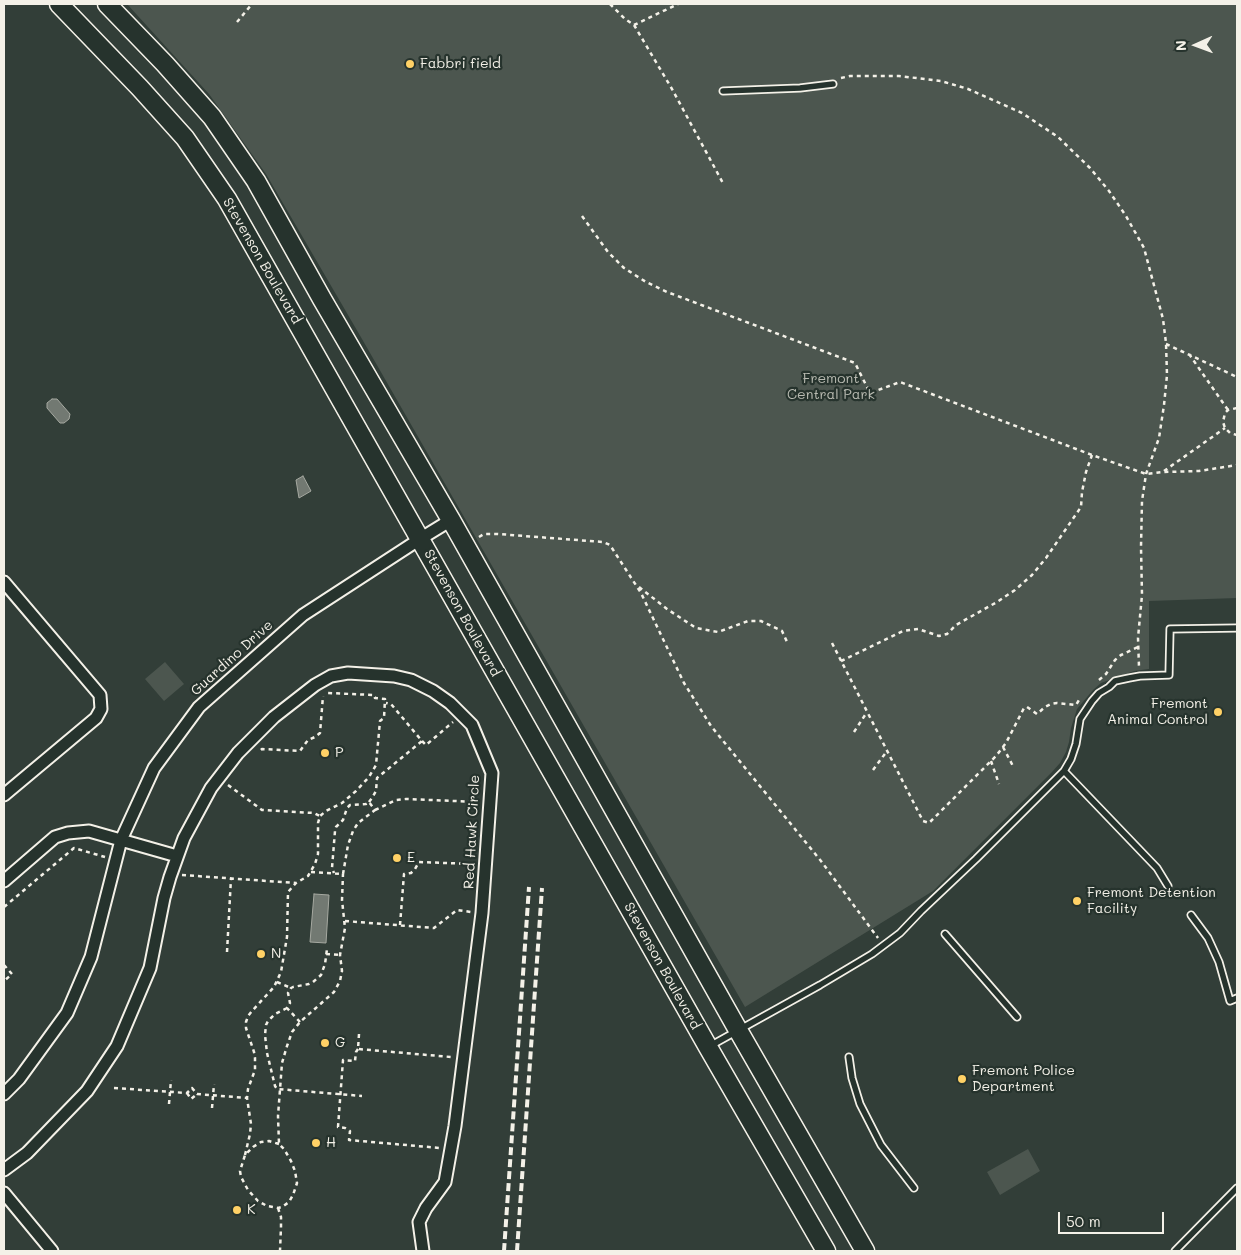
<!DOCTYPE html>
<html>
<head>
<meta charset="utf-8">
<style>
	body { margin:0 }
	#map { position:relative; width:1241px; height:1255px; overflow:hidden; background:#323e38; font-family:Mali,sans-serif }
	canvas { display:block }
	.frame { position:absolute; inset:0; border:5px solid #f4f1e8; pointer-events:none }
	.north { position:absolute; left:1171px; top:20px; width:50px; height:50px; -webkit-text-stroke:4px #26332d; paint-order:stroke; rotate:268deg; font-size:14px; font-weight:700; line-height:20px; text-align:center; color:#f4f1e8 }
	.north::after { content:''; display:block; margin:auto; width:18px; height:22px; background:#f4f1e8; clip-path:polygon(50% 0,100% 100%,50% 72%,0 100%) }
	.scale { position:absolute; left:1058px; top:1212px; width:106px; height:22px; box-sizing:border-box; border:2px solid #f4f1e8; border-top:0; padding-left:6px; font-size:15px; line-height:18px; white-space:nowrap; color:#f4f1e8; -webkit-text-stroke:4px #26332d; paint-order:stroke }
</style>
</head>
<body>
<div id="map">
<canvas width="1241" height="1255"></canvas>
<div class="frame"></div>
<div class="north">N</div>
<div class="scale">50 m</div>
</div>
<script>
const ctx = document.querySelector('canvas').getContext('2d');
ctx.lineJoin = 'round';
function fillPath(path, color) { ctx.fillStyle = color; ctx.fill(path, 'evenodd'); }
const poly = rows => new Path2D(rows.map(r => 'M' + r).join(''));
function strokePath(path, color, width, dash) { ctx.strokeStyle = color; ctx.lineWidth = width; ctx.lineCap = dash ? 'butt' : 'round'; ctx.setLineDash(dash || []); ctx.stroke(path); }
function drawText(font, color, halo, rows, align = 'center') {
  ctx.font = font + ' Mali,sans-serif'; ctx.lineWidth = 4.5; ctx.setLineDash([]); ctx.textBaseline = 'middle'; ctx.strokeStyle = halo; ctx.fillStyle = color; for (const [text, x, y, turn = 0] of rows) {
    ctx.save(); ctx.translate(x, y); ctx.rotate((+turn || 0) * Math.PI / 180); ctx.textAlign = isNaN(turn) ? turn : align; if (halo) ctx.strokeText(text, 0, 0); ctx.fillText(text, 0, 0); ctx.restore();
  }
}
const green = poly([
	[127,4,1237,4,1237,598,1149,601,1149,669,1134,671,1101,683,1093,690,1077,709,1071,728,1069,742,1066,752,1060,763,1052,772,933,891,745,1007,362,339,266,174,209,94],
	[165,662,184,684,164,701,145,679],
	[1028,1149,1040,1171,1000,1195,987,1172]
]);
const water = poly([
	[52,399,57,399,70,414,69,419,64,423,60,423,47,408,47,403,52,399],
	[303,476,311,491,299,498,296,480,303,476],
	[314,894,329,895,326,943,310,942,314,894]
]);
const path = poly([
	[610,4,625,19,634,25,678,4],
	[237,22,252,4],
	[634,25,672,89,724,185],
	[841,78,850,76,899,76,941,81,968,89,1022,113,1058,137,1090,168,1109,191,1126,216,1144,248,1163,319,1166,343,1167,375,1164,405,1159,438,1146,474,1142,501,1141,547,1142,595,1138,638,1139,667],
	[582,216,608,252,624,268,646,282,667,292,855,363,870,393,900,382,1092,455,1146,474,1163,472,1199,471,1237,465],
	[1166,344,1237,377],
	[1189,354,1228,410],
	[1237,408,1228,410,1225,413,1223,422,1225,428,1230,433,1237,435],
	[1164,471,1225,428],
	[479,537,484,534,498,534,603,542,610,545,641,593,684,683,711,726,821,861,878,938],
	[639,587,667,609,696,628,718,632,748,621,761,621,782,631,788,644],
	[832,643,923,821,929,823,996,756,1006,743,1024,708,1027,707,1037,714,1045,707,1051,704,1057,703,1076,705,1079,700],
	[841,661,903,631,918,629,939,636,947,634,956,625,997,602,1015,590,1032,575,1046,558,1081,507,1082,492,1086,472,1092,455],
	[1099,680,1106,674,1115,660,1121,655,1138,647],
	[854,732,867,712],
	[422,741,426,745,453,722],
	[1003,747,1014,768],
	[261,750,262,749,300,751,308,740,315,737,320,733,323,696],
	[991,761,999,784],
	[873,770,887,751],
	[228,785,262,810,314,813,320,816],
	[369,802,372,798,376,791,377,778,422,741,391,704,386,703],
	[375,810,396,800,406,799,478,802],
	[311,872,343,874,348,845,353,831,358,823,375,810,369,802,366,804,350,805,347,808,343,820,336,827,335,831,332,868,334,873],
	[182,875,296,883],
	[4,907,74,848,105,857],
	[345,921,434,928,457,910,471,912],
	[400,925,404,874,411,873,415,869,419,862,473,864],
	[227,952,231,878],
	[326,954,340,955],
	[4,965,12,974,4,981],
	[277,982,291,988],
	[287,1008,275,1014,268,1021,266,1025,265,1035,267,1053,275,1086,277,1089,362,1096],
	[300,1022,287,1008,290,1003,288,993,291,988,293,987,309,984,313,982,321,975,325,964,327,949],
	[359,1034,358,1049,451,1057],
	[358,1049,356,1052,355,1061,343,1060,338,1127,345,1128,350,1131,349,1140,440,1148],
	[114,1088,187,1093,192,1088,197,1094,247,1098],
	[187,1093,191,1099,197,1094],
	[169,1104,171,1080],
	[212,1108,214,1084],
	[279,1144,269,1141,261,1142,253,1147,245,1155,240,1171,241,1177,248,1190,258,1201,267,1206,278,1208,282,1207,289,1202,293,1195,297,1183,295,1171,291,1161,284,1149,279,1144,278,1116,282,1063,287,1046,292,1032,300,1022,334,992,340,981,342,971,340,955,345,928,342,900,343,874],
	[245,1155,250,1134,251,1124,247,1098,248,1089,255,1070,255,1058,254,1052,246,1028,246,1022,248,1016,252,1011,274,987,281,972,287,937,288,892,296,883,308,876,315,864,318,854,318,823,320,816,326,811,342,803,356,791,369,777,376,765,380,721,384,718,385,699,375,698,374,695,328,693],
	[278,1208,281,1217,281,1227,280,1251]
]);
const lane = poly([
	[723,91,800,88,833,84],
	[1064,771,1157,868,1168,886],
	[1191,915,1208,938,1219,962,1230,1001,1237,998],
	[945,934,1017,1017],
	[710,1046,820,985,872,954,900,933,921,911,976,859,1064,771,1071,759,1076,744,1080,719,1092,701,1099,693,1109,687,1115,681,1129,678,1140,676,1169,675,1170,629,1237,628],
	[849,1057,852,1078,860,1104,881,1145,914,1188],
	[1175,1251,1237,1188]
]);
const street = poly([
	[4,582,100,695,101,709,96,718,4,795],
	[4,881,55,837,68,833,89,831,177,856],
	[4,1094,19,1079,67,1013,91,957,121,840,154,768,199,707,303,615,420,539,451,520],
	[4,1170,27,1153,87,1091,117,1046,150,968,164,898,170,877,184,838,211,788,238,753,274,717,315,685,331,676,348,673,394,676,411,680,433,691,450,703,472,725,492,773,482,913,455,1126,445,1182,426,1208,419,1222,423,1251],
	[4,1193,52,1251]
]);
const primary = poly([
	[59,4,140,88,185,138,227,199,708,1047,826,1251],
	[107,4,165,64,212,117,256,181,322,299,451,520,738,1030,865,1251]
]);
const rail = poly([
	[504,1251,529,887],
	[517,1251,542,888]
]);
const markers = [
	[410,64,5,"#ffd166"],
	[1218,712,5,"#ffd166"],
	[325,753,5,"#ffd166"],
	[397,858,5,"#ffd166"],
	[1077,901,5,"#ffd166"],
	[261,954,5,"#ffd166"],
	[325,1043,5,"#ffd166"],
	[962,1079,5,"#ffd166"],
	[316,1143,5,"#ffd166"],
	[237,1210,5,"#ffd166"]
];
const poiNames = [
	["Fabbri field",420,64],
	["Fremont",1208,704,"right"],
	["Animal Control",1208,720,"right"],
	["P",335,753],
	["E",407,858],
	["Fremont Detention",1087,893],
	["Facility",1087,909],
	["N",271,954],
	["G",335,1043],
	["Fremont Police",972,1071],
	["Department",972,1087],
	["H",326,1143],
	["K",247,1210]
];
const streetNames = [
	["Stevenson Boulevard",262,261,60],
	["Stevenson Boulevard",462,613,61],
	["Guardino Drive",232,658,-42],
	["Red Hawk Circle",472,832,-87],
	["Stevenson Boulevard",662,966,61]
];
const parkNames = [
	["Fremont",831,379],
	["Central Park",831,395]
];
fillPath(green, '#4c564f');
fillPath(water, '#727972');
strokePath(water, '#a6a9a1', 1);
strokePath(lane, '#f4f1e8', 9);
strokePath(street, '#f4f1e8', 15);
strokePath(primary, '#f4f1e8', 21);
strokePath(path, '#f4f1e8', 2.5, [4, 4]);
strokePath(lane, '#26332d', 5.5);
strokePath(street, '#26332d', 11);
strokePath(primary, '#26332d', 18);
strokePath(rail, '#f4f1e8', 4, [8, 4]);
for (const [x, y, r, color] of markers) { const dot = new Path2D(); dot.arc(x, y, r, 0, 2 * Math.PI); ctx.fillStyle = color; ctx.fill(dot); strokePath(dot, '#26332d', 2); }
drawText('14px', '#f4f1e8', '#26332d', poiNames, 'left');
drawText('14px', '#f4f1e8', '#26332d', streetNames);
drawText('14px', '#b9bbb2', '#26332d', parkNames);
</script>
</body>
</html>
